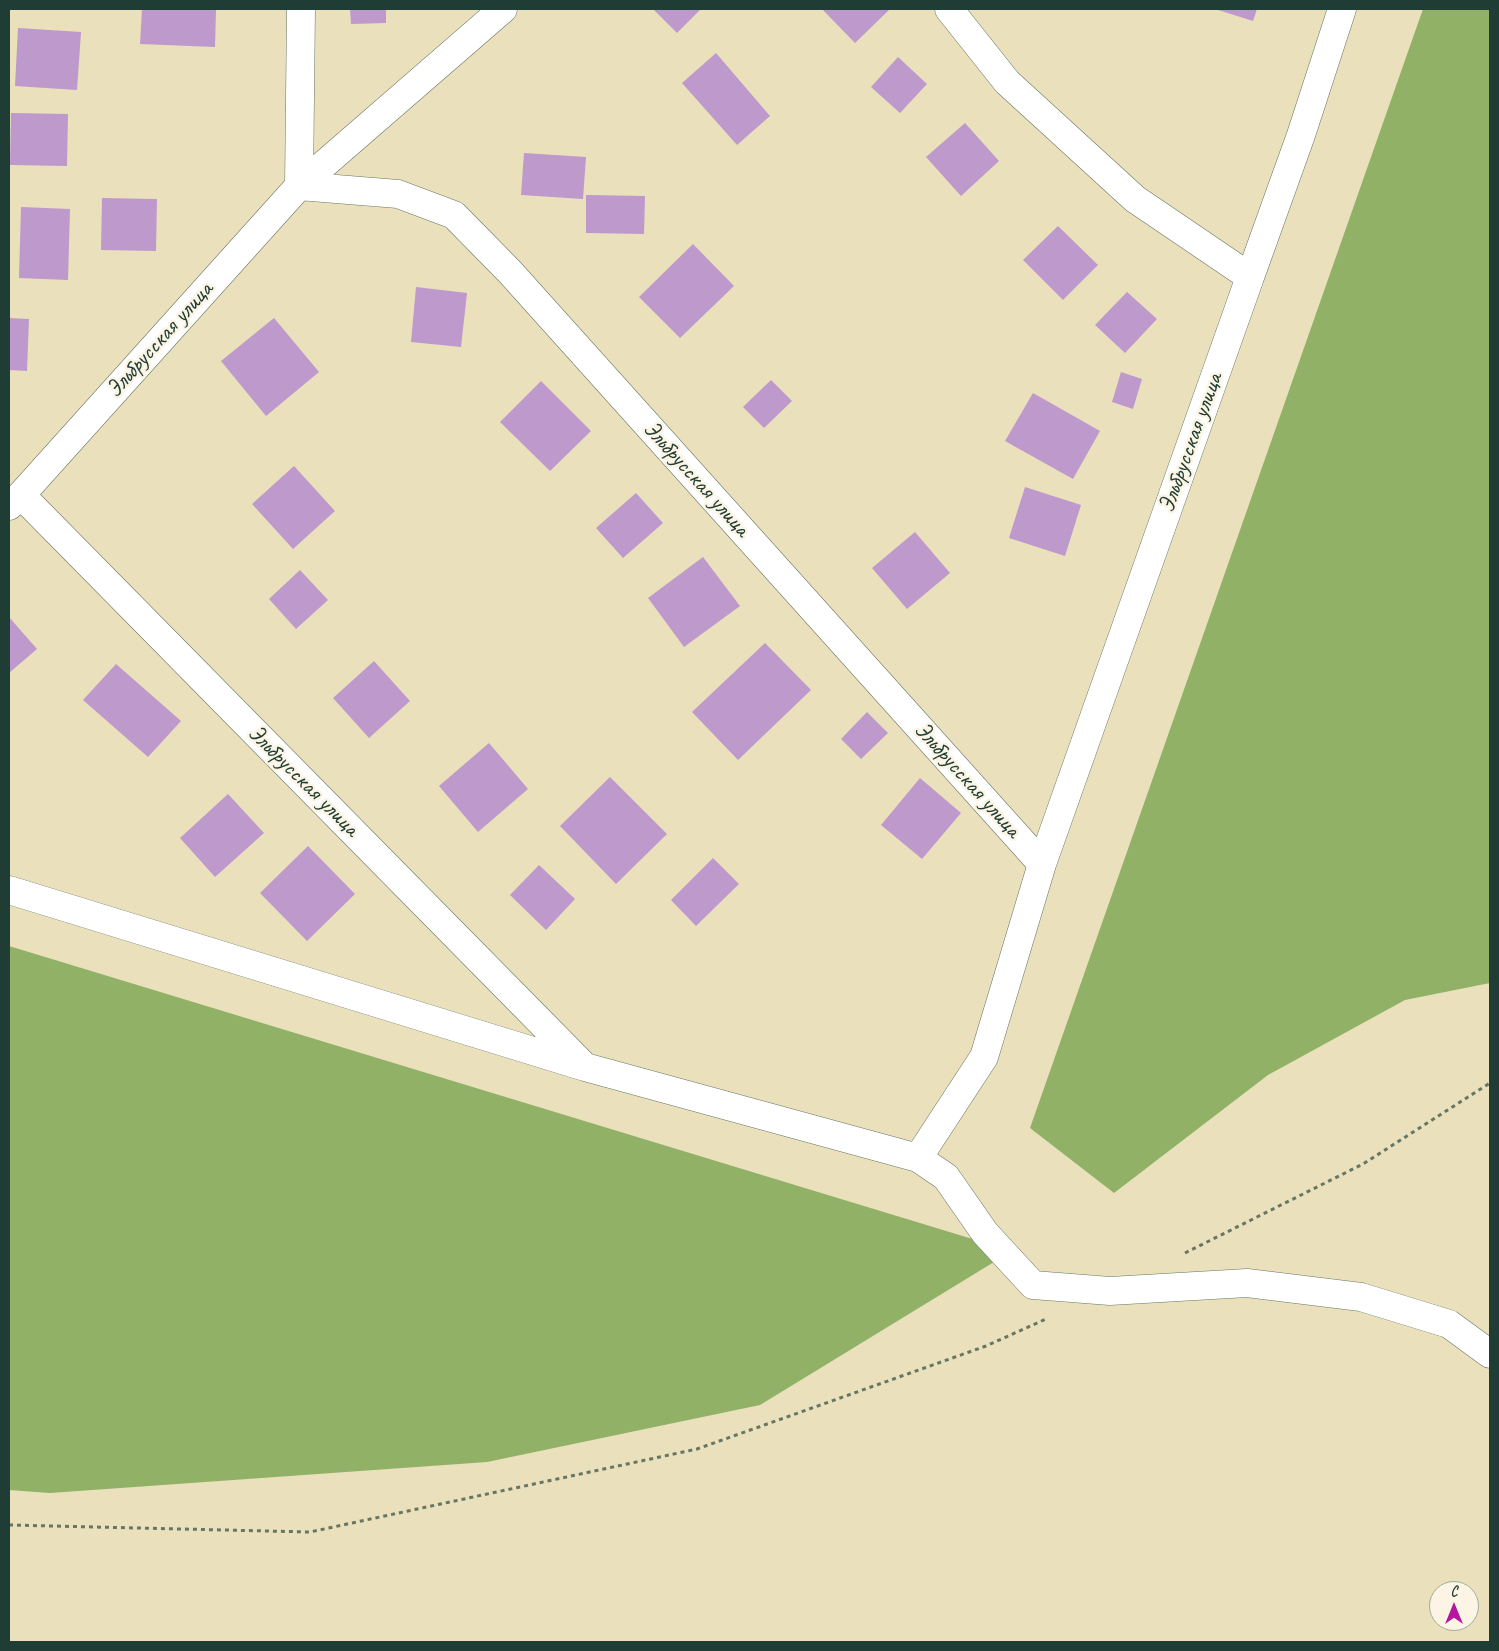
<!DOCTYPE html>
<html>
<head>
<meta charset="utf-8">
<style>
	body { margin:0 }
	#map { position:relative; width:1499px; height:1651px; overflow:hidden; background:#eae0bc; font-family:Caveat,sans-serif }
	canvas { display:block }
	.frame { position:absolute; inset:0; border:10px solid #1f3d34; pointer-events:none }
	.north { position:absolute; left:1429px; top:1581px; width:50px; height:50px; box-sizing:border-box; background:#fcf5e5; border:1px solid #a4ab9e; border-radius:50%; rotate:0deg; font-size:14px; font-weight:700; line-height:20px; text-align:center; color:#1f3d34 }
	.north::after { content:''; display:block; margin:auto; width:18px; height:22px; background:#b5179e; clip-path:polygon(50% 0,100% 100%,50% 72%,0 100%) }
</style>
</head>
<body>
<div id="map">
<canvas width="1499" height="1651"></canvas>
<div class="frame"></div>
<div class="north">С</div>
</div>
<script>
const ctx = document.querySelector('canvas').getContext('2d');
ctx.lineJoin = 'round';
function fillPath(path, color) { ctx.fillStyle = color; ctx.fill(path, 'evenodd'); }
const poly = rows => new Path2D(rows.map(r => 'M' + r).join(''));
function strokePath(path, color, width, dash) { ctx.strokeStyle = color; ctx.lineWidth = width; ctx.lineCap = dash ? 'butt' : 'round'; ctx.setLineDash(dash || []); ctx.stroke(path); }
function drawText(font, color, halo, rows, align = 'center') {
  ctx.font = font + ' Caveat,sans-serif'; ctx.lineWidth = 5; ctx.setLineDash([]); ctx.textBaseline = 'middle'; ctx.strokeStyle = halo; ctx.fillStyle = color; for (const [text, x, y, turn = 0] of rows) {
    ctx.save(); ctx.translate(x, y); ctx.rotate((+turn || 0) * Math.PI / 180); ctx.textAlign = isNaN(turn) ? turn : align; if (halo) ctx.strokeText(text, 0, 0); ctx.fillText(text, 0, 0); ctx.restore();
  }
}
const forest = poly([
	[1423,9,1490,9,1490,983,1405,1000,1268,1075,1114,1193,1030,1128],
	[9,946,1012,1251,760,1405,487,1462,50,1493,9,1490]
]);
const building = poly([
	[142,9,216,10,215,47,140,44],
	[350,9,386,9,386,23,351,24],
	[653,9,701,9,677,33],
	[822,9,890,9,855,43],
	[1215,9,1257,9,1253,21],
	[18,28,81,32,77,90,15,86],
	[716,53,770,116,737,145,682,83],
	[898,57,927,84,900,113,871,87],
	[11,113,68,114,67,166,10,165],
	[965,123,999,161,961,196,926,157],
	[524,153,586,157,583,199,521,195],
	[586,195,645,196,644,234,586,233],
	[102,198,157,199,156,251,101,250],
	[21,207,70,209,68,280,19,278],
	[1058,226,1098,265,1063,300,1023,260],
	[693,244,734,286,680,338,639,297],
	[416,287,467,293,461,347,411,342],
	[1127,292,1157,319,1125,353,1095,325],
	[9,318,29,319,27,371,9,370],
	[274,318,319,372,266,416,221,361],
	[1121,372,1142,379,1133,409,1112,402],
	[771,380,792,401,764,428,743,407],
	[541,381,591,431,550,471,500,422],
	[1033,393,1100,431,1073,479,1005,441],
	[294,466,335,511,293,549,252,504],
	[1025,487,1081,505,1065,556,1009,538],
	[636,493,663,523,623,558,596,528],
	[915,532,950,573,907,609,872,568],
	[703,557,740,606,684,647,648,598],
	[300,570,328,600,296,629,269,599],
	[9,617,37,649,9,673],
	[765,643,811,690,738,760,692,712],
	[374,661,410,701,369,738,333,698],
	[116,664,181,721,148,757,83,700],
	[867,712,888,733,861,759,841,739],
	[489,743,528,789,478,832,439,786],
	[610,777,667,834,616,884,560,826],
	[920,778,961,813,922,859,881,825],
	[228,794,264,833,215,877,180,838],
	[308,846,355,894,307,941,260,893],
	[713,858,739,884,696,926,671,900],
	[539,865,575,899,546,930,510,895]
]);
const path = poly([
	[1185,1253,1363,1164,1490,1083],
	[9,1525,310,1532,697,1449,986,1346,1046,1319]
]);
const minor = poly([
	[301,9,299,186,398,194,454,215,510,272,1042,864],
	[1250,277,1301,135,1342,9],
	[21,495,583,1065],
	[9,506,21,495,299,186,503,9],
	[9,890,585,1067,918,1158,946,1177,985,1233,1033,1285,1110,1291,1247,1283,1361,1297,1449,1324,1490,1354],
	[918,1158,984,1057,1042,864,1250,277,1135,199,1007,82,949,9]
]);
const streetNames = [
	["Эльбрусская улица",160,340,-48],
	["Эльбрусская улица",1191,443,-70],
	["Эльбрусская улица",696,479,48],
	["Эльбрусская улица",967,780,48],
	["Эльбрусская улица",303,781,45]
];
fillPath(forest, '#90b166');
fillPath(building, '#bd99cc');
strokePath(minor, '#667664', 29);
strokePath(path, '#667664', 3, [4, 4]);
strokePath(minor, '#fff', 28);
drawText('24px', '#1f3d34', '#fcf5e5', streetNames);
</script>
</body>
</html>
